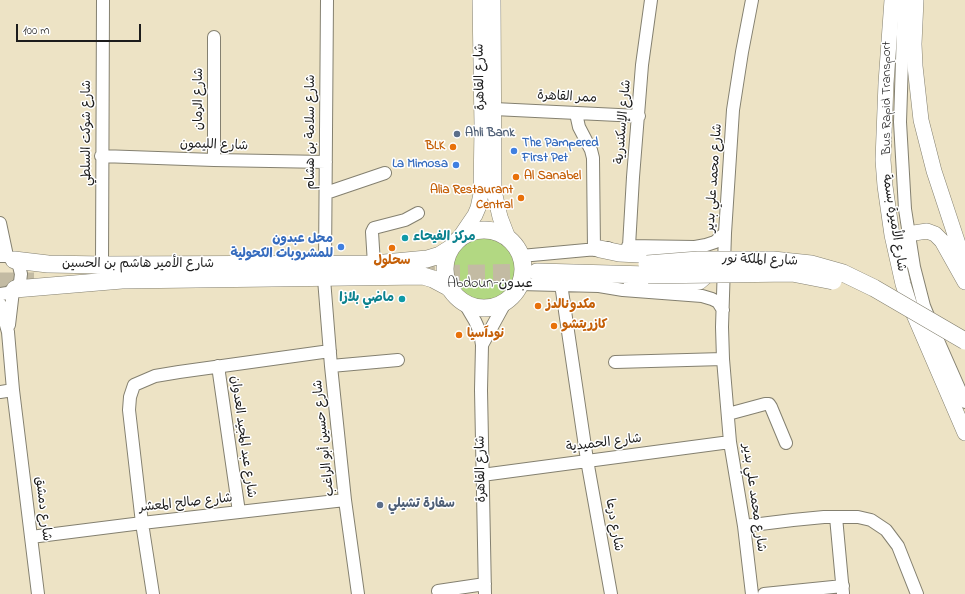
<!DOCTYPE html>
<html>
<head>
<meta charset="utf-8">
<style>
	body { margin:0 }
	#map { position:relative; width:965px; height:594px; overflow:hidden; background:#ede3c5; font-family:"Indie Flower",sans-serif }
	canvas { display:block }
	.scale { position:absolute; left:16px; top:24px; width:125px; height:18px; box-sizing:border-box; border:2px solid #1c1c1c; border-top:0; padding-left:5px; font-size:12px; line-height:14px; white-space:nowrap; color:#1c1c1c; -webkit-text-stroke:3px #fff; paint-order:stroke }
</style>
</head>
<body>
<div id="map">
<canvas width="965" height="594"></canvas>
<div class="scale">100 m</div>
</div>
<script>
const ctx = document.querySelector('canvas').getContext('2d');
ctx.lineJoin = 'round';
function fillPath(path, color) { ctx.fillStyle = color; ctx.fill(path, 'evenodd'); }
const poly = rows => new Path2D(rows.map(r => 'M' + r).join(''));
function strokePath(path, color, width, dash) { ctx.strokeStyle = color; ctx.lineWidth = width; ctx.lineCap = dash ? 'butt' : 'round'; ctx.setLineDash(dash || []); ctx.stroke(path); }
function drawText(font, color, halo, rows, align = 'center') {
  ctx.font = font + ' "Indie Flower","Playpen Sans Arabic",sans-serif'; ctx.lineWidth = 3; ctx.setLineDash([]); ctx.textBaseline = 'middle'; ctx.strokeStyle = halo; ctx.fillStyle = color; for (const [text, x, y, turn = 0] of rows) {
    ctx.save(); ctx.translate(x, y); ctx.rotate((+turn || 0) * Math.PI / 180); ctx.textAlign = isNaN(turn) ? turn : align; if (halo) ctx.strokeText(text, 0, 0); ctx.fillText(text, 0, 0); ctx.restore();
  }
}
const green = poly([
	'453 270a32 32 0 1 1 64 0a32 32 0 1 1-64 0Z'
]);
const highwayTunnel = poly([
	[418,274,537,272],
	[0,281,34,281]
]);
const minor = poly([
	[904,0,900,122,905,209,914,267,924,306,939,343,965,402],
	[214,37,214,160],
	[494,109,639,116],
	[577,113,577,118,579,127,591,150,593,158,594,250],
	[101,156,214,160,326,162],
	[326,193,385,173],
	[0,223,7,256],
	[628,246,695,247,706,245,715,242,725,233],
	[629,246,633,177,642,65,651,0],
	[0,256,7,256,14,260,19,266,21,274,20,282,15,289,7,293,0,294],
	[521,256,608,248],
	[374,264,372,232,374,228,405,220,418,213],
	[102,265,103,0],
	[325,265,327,0],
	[324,279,331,366,345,500,358,594],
	[520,284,599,286,623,290,702,296,712,299,718,302,723,310],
	[561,284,587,460,611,594],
	[0,304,8,332,13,390,38,594],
	[465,304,475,321,480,332,482,345,481,390,485,594],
	[9,325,13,291],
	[482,345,505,303],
	[615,362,723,359],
	[218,366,239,512],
	[331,366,398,360],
	[0,392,13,390],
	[728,414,765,404,769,404,771,407,786,443],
	[482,475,730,442],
	[836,517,843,593],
	[744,526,793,520,824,517,858,517,871,520,886,530,898,546,917,594],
	[31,537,142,523,345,500],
	[438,591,485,584],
	[153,594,142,523,129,410,130,397,134,385,155,376,179,372,330,351],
	[752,594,744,526,730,442,723,359,722,327,725,233,733,110,742,52,752,0],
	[764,594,843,586]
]);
const major = poly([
	[493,0,494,191,500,217,508,238],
	[892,0,886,83,883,160,885,186,892,235,903,284,909,303,965,433],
	[916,0,914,44,915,66,921,120,934,171,965,265],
	[456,243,475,215,478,208,481,194,482,127,480,0],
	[902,262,902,249,907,238,914,233,927,231,935,234,942,241,965,282]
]);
const highway = poly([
	'445 269a39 39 0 1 1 78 0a39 39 0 1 1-78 0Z',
	[600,249,619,253,680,256],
	[14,260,48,264,102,265,374,264,427,259,440,255,451,248],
	[537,272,648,275],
	[632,285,689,283,699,281,706,275],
	[15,289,122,280,423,276,433,279,448,287,451,290]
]);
const highwayBridge = poly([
	[647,264,698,260,773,260,811,264,843,273,874,288,965,341],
	[648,275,792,273,833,281]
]);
const markers = [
	[457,134,4,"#5c6f8a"],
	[453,147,4,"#e8710a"],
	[514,151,4,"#3f7fe0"],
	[456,165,4,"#3f7fe0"],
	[516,177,4,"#e8710a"],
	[521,198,4,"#e8710a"],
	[405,238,4,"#0f9aa8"],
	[341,247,4,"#3f7fe0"],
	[392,248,4,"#e8710a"],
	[402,299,4,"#0f9aa8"],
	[538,306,4,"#e8710a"],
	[554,326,4,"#e8710a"],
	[459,335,4,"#e8710a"],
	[380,505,4,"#5c6f8a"]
];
const streetNames = [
	["شارع القاهرة",481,77,-91],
	["ممر القاهرة",567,98,3],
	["Bus Rapid Transport",888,98,-90],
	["شارع الرمان",200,99,-90],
	["شارع الإسكندرية",624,122,-85],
	["شارع سلامة بن هشام",312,132,-90],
	["شارع شوكت السلطي",88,133,-90],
	["شارع الليمون",214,146,2],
	["شارع محمد علي بدير",715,178,-86],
	["شارع الأميرة بسمة",893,223,81],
	["شارع الملكة نور",760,261,2],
	["شارع الأمير هاشم بن الحسين",138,265],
	["شارع عبد المجيد العدوان",242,437,82],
	["شارع حسين أبو الراغب",325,438,-96],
	["شارع الحميدية",604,444,-7],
	["شارع القاهرة",482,469,-91],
	["شارع محمد علي بدير",753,498,82],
	["شارع صالح المعشر",186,504,-6],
	["شارع دمشق",42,509,83],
	["شارع درعا",613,525,80]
];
const serviceNames = [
	["Ahli Bank",465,134],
	["سفارة تشيلي",388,505]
];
const shopNames = [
	["The Pampered",522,144,"left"],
	["First Pet",522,159,"left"],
	["La Mimosa",448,165],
	["محل عبدون",333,240],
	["للمشروبات الكحولية",333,255]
];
const foodNames = [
	["BLK",445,147,"right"],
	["Al Sanabel",524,177],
	["Alia Restaurant",513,191,"right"],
	["Central",513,206,"right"],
	["سحلول",392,262,"center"],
	["مكدونالدز",546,306],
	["كازريتشو",562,326],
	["نودآسيا",467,335]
];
const cultureNames = [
	["مركز الفيحاء",413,238],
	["ماضي بلازا",394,299,"right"]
];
const neighbourhoodNames = [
	["Abdoun-عبدون",490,285]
];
fillPath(green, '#b2d882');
strokePath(highwayTunnel, '#c3bba3', 17, [17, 8]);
strokePath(minor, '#848070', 14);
strokePath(major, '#848070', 16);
strokePath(highway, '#848070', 18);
strokePath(minor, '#fff', 12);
strokePath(major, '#fff', 15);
strokePath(highway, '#fff', 17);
strokePath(highwayBridge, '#848070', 18, []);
strokePath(highwayBridge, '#fff', 17);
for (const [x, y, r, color] of markers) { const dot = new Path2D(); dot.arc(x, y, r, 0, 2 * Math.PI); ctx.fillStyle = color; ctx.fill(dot); strokePath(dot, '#fff', 1.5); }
drawText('13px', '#1c1c1c', '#fff', streetNames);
drawText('bold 13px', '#4e5e75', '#fff', serviceNames, 'left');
drawText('bold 13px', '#366cbe', '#fff', shopNames, 'right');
drawText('bold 13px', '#c56008', '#fff', foodNames, 'left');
drawText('bold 13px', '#0d838f', '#fff', cultureNames, 'left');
drawText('14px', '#1c1c1c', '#fff', neighbourhoodNames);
</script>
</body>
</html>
